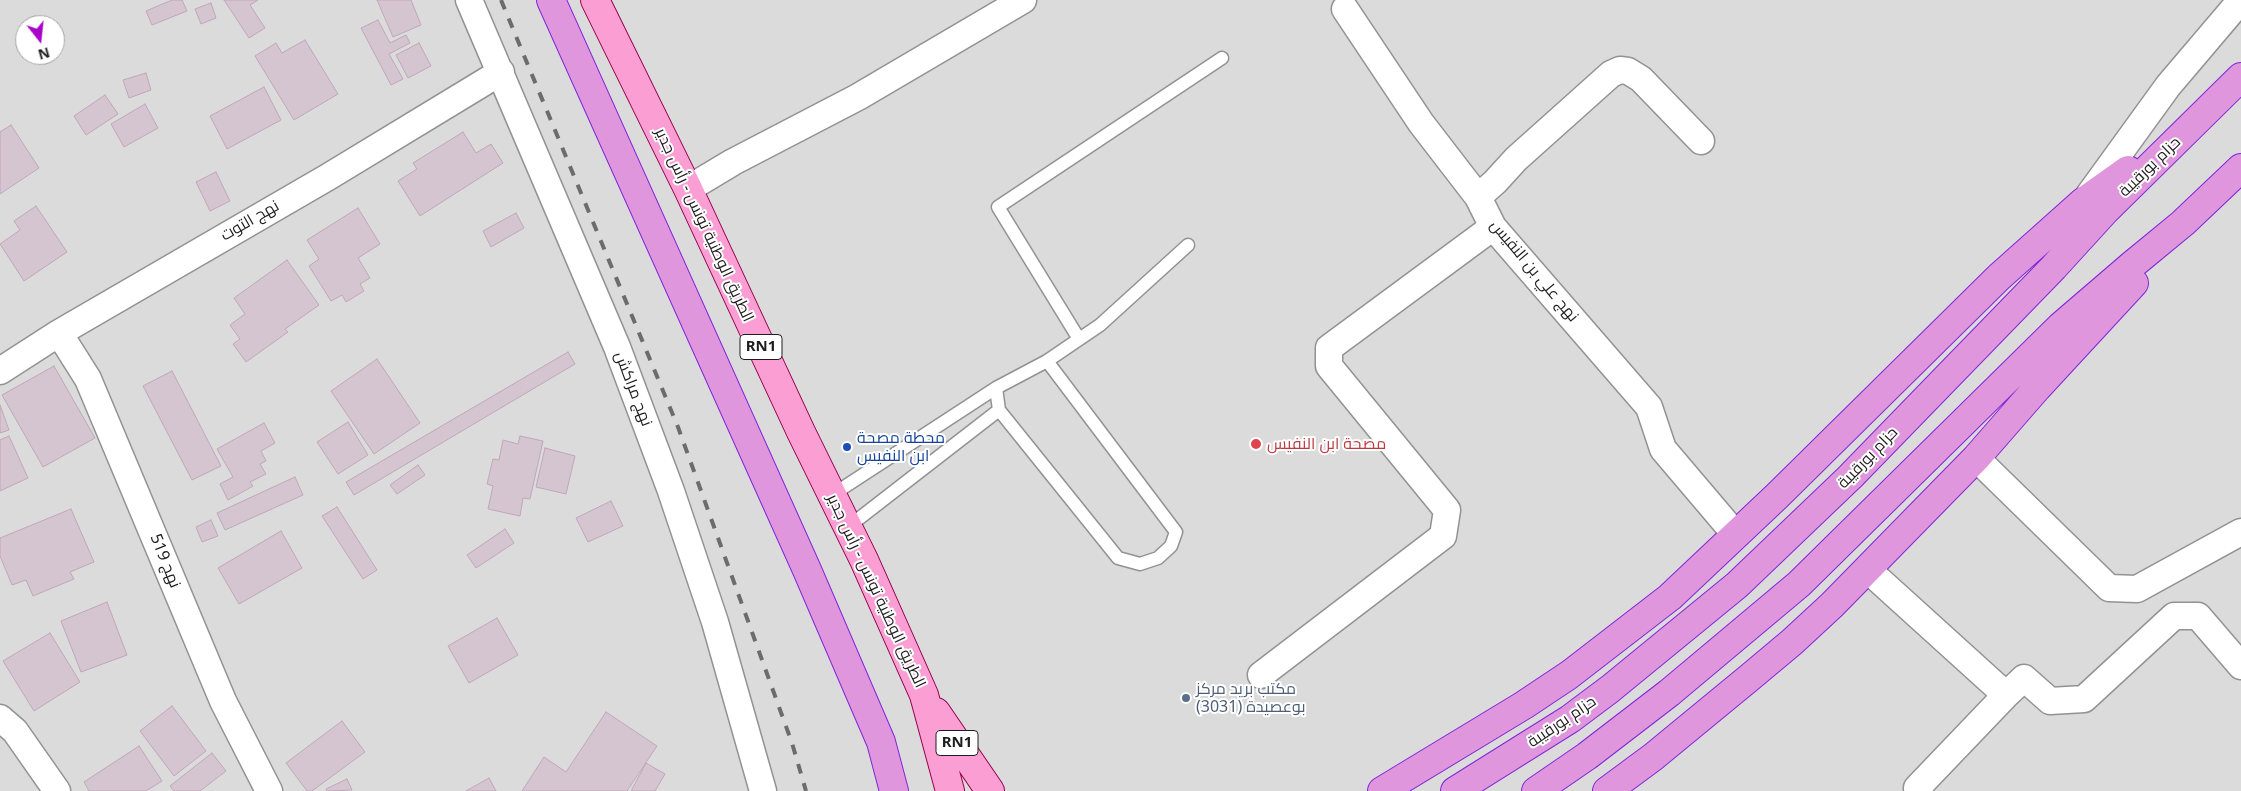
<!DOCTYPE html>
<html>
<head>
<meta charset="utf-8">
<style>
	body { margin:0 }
	#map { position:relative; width:2241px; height:791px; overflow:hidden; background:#efe4e9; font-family:"Noto Sans",sans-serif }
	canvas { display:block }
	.north { position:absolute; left:15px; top:15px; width:50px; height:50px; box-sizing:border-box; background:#fff; border:1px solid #a5a5a5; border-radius:50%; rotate:164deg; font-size:14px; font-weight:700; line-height:20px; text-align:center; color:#1e1e1e }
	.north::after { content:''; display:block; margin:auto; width:18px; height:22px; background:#aa03c9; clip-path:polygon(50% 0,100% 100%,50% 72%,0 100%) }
</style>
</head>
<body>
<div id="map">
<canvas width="2241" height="791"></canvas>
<div class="north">N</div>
</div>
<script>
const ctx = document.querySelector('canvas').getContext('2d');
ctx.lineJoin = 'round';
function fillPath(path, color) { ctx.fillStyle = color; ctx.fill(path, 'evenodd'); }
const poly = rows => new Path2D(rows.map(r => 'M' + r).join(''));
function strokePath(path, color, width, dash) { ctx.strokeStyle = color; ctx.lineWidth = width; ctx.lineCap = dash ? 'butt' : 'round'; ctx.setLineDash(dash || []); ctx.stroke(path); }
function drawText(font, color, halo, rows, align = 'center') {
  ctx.font = font + ' "Noto Sans",Cairo,sans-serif'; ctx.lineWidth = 4; ctx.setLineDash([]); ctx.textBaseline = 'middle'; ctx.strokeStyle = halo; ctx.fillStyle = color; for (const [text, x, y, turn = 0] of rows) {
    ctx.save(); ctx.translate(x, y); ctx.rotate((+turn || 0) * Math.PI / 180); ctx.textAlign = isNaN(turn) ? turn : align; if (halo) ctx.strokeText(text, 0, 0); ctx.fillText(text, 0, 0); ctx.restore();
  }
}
const residential = poly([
	[0,0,2241,0,2241,791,0,791],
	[25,25,55,25,55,55,25,55]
]);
const building = poly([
	[172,0,182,0,187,11,152,25,146,11,172,0],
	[224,0,258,0,250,5,265,28,249,38,224,0],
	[377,0,411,0,421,25,393,37,377,0],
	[211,3,216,18,201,24,195,9,211,3],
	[378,20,390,43,406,35,410,43,389,54,403,79,391,85,361,28,378,20],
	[305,40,338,94,294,120,255,56,276,43,282,53,305,40],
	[419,43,431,66,408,78,396,55,419,43],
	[146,73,151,90,129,98,123,80,146,73],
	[264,87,281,120,227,149,210,116,264,87],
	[105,95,118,114,86,135,74,116,105,95],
	[145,104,158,128,124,147,111,124,145,104],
	[11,125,39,168,0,194,0,132,11,125],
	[463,132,476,153,491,144,503,163,420,216,398,181,417,169,413,163,463,132],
	[216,172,230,201,210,211,196,182,216,172],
	[36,206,67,252,24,281,0,244,20,230,14,221,36,206],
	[358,208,380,244,358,258,370,278,360,284,364,291,346,302,342,295,331,301,309,266,319,259,307,240,358,208],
	[516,213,524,228,491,247,483,231,516,213],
	[287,260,319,305,285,329,288,332,246,362,233,344,240,339,230,325,245,314,234,298,287,260],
	[568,352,575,364,354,495,346,482,568,352],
	[377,359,420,423,374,454,331,391,377,359],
	[54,366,95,438,43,467,2,395,54,366],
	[172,371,221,466,192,480,143,386,172,371],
	[0,405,9,430,0,433,0,405],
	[348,422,368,455,338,474,317,442,348,422],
	[264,423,275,443,261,451,266,461,260,464,266,474,250,482,253,486,228,500,220,484,233,477,217,449,264,423],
	[9,436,28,478,0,491,0,440,9,436],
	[520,436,543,441,530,499,523,498,520,516,488,509,493,486,487,484,493,459,499,460,503,440,518,444,520,436],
	[545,448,575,456,566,494,536,487,545,448],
	[418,465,425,475,397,494,390,485,418,465],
	[295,477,303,495,225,530,217,513,295,477],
	[611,501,623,526,588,542,576,518,611,501],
	[337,507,377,570,363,579,322,516,337,507],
	[71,509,94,562,70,572,74,579,33,596,26,580,12,585,0,556,0,538,71,509],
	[211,520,218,536,202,542,196,527,211,520],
	[505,529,514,543,476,568,467,555,505,529],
	[281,531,302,568,239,604,218,568,281,531],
	[107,602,127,655,81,672,61,621,107,602],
	[497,618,518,655,469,683,448,646,497,618],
	[50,633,80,682,34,711,3,661,50,633],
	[172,706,206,751,174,776,140,731,172,706],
	[606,712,657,746,627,791,522,791,544,757,566,772,606,712],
	[342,721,365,752,312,791,307,791,286,763,342,721],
	[139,746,162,781,146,791,89,791,84,782,139,746],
	[212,753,226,771,200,791,174,791,170,786,212,753],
	[646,763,665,774,655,791,631,791,646,763],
	[489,778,496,791,466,791,489,778],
	[347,779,352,790,327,791,326,789,347,779]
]);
const service = poly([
	[1079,339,998,207,1222,58],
	[996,388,999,410,1118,558,1140,564,1158,558,1171,546,1176,532,1047,361,1100,325,1188,245],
	[832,495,996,388,1047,361],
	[848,527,999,410]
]);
const minor = poly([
	[469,0,617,347,671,491,715,622,763,791],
	[1345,9,1421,123,1478,197],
	[1701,141,1641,79,1628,71,1620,70,1611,74,1516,159,1495,182,1478,197,1493,227,1649,407,1663,449,1736,535],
	[688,189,733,162,858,97,1023,0],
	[2089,195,2168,86,2241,0],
	[59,333,88,379,223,701,269,791],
	[0,371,59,333,328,177,501,72],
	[1976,458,2109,588,2137,589,2241,532],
	[1868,570,2006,695,1917,788,1920,791],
	[1261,675,1443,536,1447,510,1329,366,1329,348,1493,227],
	[2006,695,2024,678,2050,701,2084,699,2174,616,2198,616,2241,666],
	[0,718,15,731,57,791]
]);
const primary = poly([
	[595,0,688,189,801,432,864,560,924,695,950,791],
	[936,712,990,791]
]);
const trunk = poly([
	[551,0,807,570,881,742,894,791],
	[1382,791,1524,705,1569,675,1670,597,1777,496,1999,277,2083,202,2128,170],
	[1455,791,1570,719,1610,689,1737,585,1850,477,2054,267,2106,210,2241,77],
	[1536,791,1587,756,1669,693,1799,584,2061,326,2132,265,2183,223,2241,168],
	[1607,791,1653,757,1749,678,1792,642,1832,605,1976,458,2037,388,2134,283]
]);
const rail = poly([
	[501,0,678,427,792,743,806,791]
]);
const markers = [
	[1256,444,6,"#e0444e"],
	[847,447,5,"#1a4fb4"],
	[1186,698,5,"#5c6f8a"]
];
const shields = [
	[761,347,42],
	[957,743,42]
];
const shieldNames = [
	["RN1",761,347],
	["RN1",957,743]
];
const streetNames = [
	["حزام بورقيبة",2150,167,-44],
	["نهج التوت",250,221,-30],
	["الطريق الوطنية تونس - رأس جدير",704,225,65],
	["نهج علي بن النفيس",1534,271,50],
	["نهج مراكش",633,389,69],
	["حزام بورقيبة",1868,458,-46],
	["نهج 519",165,561,68],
	["الطريق الوطنية تونس - رأس جدير",876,591,65],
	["حزام بورقيبة",1562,722,-34]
];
const transitNames = [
	["محطة مصحة",857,438],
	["ابن النفيس",857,456]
];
const healthNames = [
	["مصحة ابن النفيس",1267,444]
];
const serviceNames = [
	["مكتب بريد مركز",1196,689],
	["بوعصيدة (3031)",1196,707]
];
fillPath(residential, '#dcdbdc');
fillPath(building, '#d5c5d1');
strokePath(building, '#c0a7b9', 1);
strokePath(service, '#929292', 15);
strokePath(minor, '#929292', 29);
strokePath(primary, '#95034a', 30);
strokePath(trunk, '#7f27d7', 30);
strokePath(service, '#fff', 12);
strokePath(minor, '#fff', 26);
strokePath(primary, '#fa9ed4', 28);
strokePath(trunk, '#e096dc', 28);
strokePath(rail, '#6c6c6c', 4, [10, 10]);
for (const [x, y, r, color] of markers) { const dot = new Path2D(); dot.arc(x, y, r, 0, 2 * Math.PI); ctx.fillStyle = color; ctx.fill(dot); strokePath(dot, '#fff', 2); }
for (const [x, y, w] of shields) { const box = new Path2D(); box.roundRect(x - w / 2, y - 12.5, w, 25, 4); ctx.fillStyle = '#fff'; ctx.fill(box); strokePath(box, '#1e1e1e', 1); }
drawText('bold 15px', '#1e1e1e', null, shieldNames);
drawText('16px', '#1e1e1e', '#fff', streetNames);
drawText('16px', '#164399', '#fff', transitNames, 'left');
drawText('16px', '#be3a42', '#fff', healthNames, 'left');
drawText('16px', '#4e5e75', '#fff', serviceNames, 'left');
</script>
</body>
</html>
